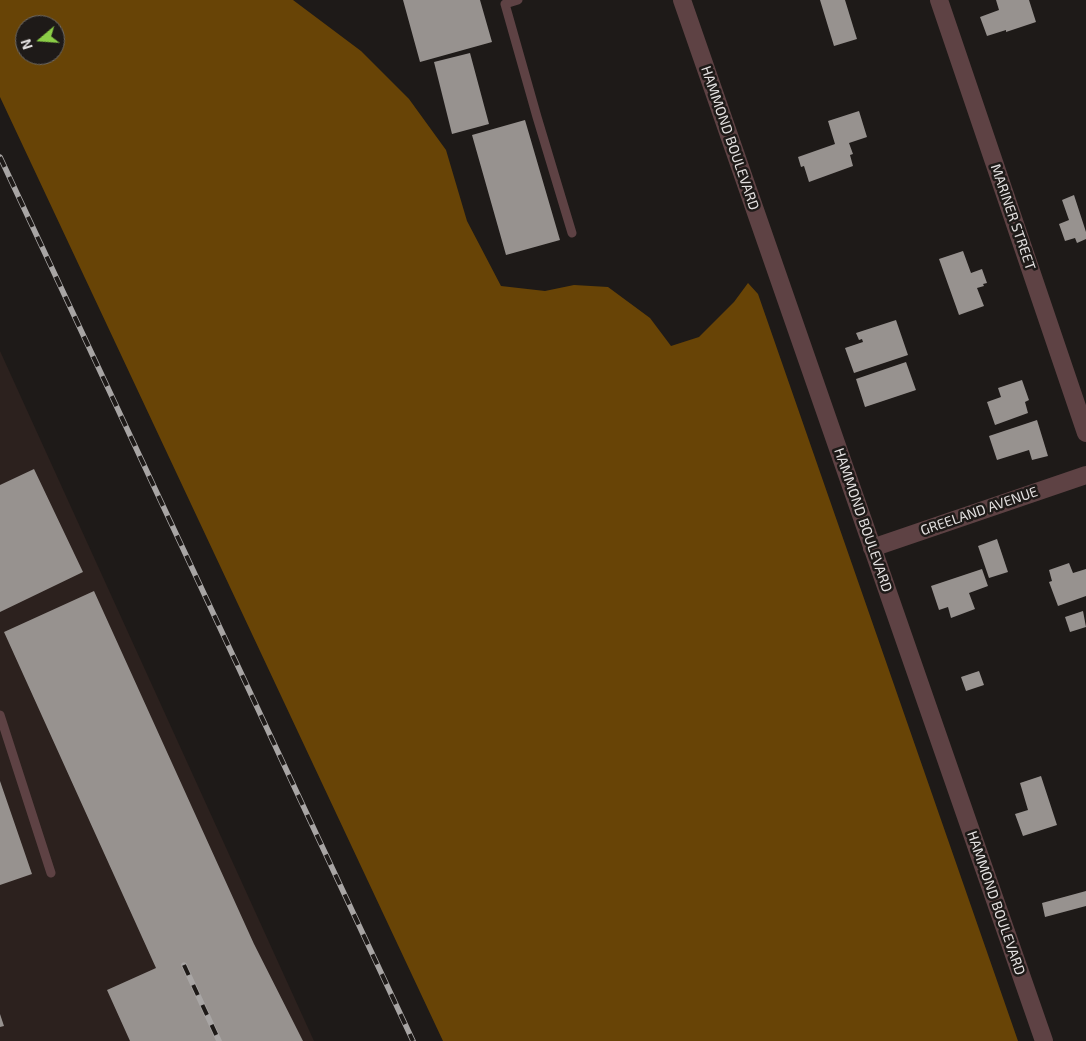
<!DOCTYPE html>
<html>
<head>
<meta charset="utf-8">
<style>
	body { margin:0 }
	#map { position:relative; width:1086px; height:1041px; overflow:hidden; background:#1e1a18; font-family:"Exo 2",sans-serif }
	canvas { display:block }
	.north { position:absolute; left:15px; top:15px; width:50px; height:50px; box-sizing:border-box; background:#1e1a18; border:1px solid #6d6a68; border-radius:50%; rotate:252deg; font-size:14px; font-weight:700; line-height:20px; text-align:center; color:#e4e1e1 }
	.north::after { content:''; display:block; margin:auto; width:18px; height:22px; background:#8bce47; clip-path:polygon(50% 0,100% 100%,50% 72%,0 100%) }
</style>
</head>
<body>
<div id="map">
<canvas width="1086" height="1041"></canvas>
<div class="north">N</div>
</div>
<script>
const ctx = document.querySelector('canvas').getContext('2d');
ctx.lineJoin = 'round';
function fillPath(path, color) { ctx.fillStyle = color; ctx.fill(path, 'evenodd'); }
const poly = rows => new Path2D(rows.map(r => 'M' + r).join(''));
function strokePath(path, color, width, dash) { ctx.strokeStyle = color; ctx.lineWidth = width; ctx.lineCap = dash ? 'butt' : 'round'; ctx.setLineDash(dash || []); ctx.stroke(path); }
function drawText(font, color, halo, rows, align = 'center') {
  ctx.font = font + ' "Exo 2",sans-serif'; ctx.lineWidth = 5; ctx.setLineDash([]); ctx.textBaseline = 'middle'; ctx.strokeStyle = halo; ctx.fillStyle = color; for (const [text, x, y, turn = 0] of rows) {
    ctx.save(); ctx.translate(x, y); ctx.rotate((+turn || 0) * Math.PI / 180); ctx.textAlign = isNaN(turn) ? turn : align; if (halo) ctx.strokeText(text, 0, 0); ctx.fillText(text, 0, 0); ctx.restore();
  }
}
const built = poly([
	[0,351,314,1041,0,1041]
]);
const forest = poly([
	[0,0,293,0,361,51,409,99,446,150,467,221,501,286,545,291,574,285,608,287,650,318,671,346,699,337,734,302,748,283,758,294,1018,1041,443,1041,0,97],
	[25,25,55,25,55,55,25,55]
]);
const building = poly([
	[403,0,480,0,492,42,420,62],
	[820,0,845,0,857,39,834,46],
	[996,0,1029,0,1036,22,1006,32,1006,30,987,36,980,17,999,10],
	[470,53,489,124,452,134,434,62],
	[859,111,867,137,849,143,853,154,850,155,853,166,809,182,804,166,801,167,798,157,835,144,828,121],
	[525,120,560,240,506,255,472,135],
	[1074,195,1086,232,1086,239,1077,243,1075,238,1065,241,1059,224,1069,220,1062,200],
	[963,251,971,273,982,269,987,283,983,284,984,286,977,288,984,306,959,315,939,259],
	[896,320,908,355,854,373,845,348,863,342,862,339,859,340,856,333],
	[906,362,916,390,865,407,856,379],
	[1022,380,1029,400,1025,402,1028,413,995,425,987,402,1001,397,998,388],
	[1037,420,1048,456,1032,460,1029,450,997,460,989,436],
	[34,469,83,572,0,612,0,485],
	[997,539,1008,572,989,578,978,546],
	[1069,563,1073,573,1086,569,1086,596,1058,606,1049,582,1052,581,1049,570],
	[982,569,988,586,969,593,975,609,951,618,948,607,939,610,931,586],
	[94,591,254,944,303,1041,130,1041,107,990,156,968,4,632],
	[1083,611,1086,627,1070,632,1065,617],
	[979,671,984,685,966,691,961,677],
	[1041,776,1057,825,1023,836,1015,814,1028,810,1020,783],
	[0,781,32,874,0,885],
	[1086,891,1086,906,1045,917,1042,903],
	[0,1014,4,1026,0,1027]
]);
const service = poly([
	[518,0,505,4,537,117,572,233],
	[0,715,51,873]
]);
const minor = poly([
	[682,0,1044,1041],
	[939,0,1086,433],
	[872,548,1086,475]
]);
const rail = poly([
	[0,157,413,1041],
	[184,965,219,1041]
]);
const streetNames = [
	["HAMMOND BOULEVARD",730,138,71],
	["MARINER STREET",1013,217,71],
	["GREELAND AVENUE",979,511,-19],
	["HAMMOND BOULEVARD",863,520,71],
	["HAMMOND BOULEVARD",996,903,71]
];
fillPath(built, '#2c211e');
fillPath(forest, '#684406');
fillPath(building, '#97928f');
strokePath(service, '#5e4244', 9);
strokePath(minor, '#5e4244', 18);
strokePath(rail, '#a8a5a4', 5.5);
strokePath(rail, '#1e1a18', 4, [11]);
drawText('14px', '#e4e1e1', '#1e1a18', streetNames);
</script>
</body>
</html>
